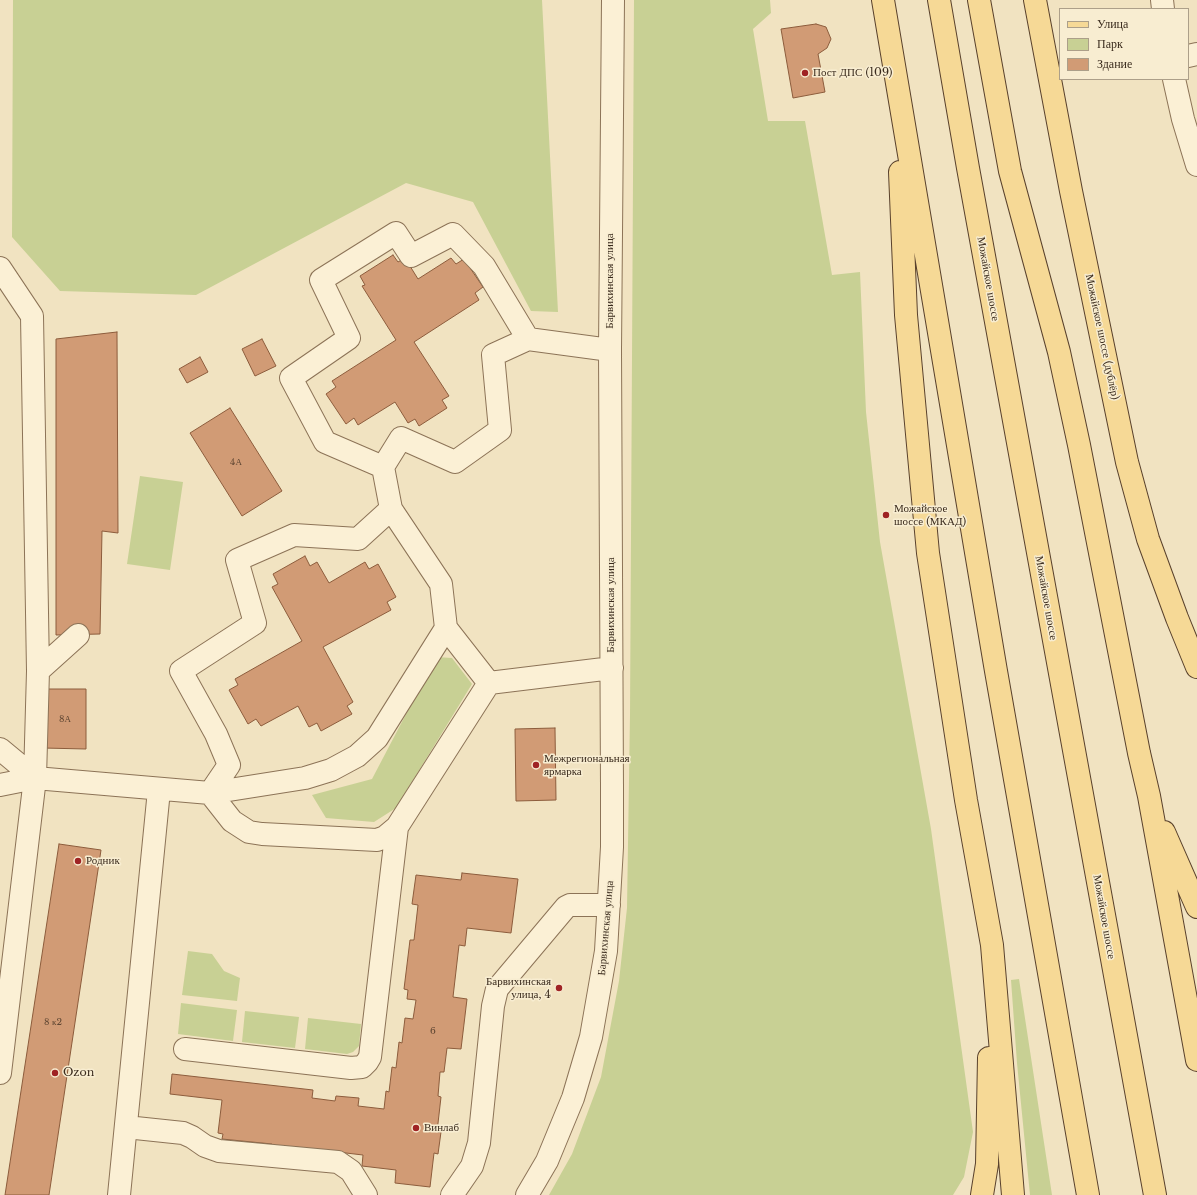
<!DOCTYPE html>
<html>
<head>
<meta charset="utf-8">
<style>
	body { margin:0 }
	#map { position:relative; width:1197px; height:1195px; overflow:hidden; background:#f1e3c1; font-family:"Libre Baskerville",serif }
	canvas { display:block }
	.legend { position:absolute; left:1059px; top:8px; width:130px; height:72px; box-sizing:border-box; background:#f8edd1; border:1px solid #ac9f89; margin:0; padding:5px 7px; list-style:none; font-size:12px; color:#3a2b1d }
	.legend li { display:flex; align-items:center; gap:8px; height:20px }
	.legend b { width:20px; border:1px solid #ac9f89 }
</style>
</head>
<body>
<div id="map">
<canvas width="1197" height="1195"></canvas>
<ul class="legend">
<li><b style="height:5px;background:#f6d996"></b>Улица</li>
<li><b style="height:11px;background:#c8d094"></b>Парк</li>
<li><b style="height:11px;background:#d19b75"></b>Здание</li>
</ul>
</div>
<script>
const ctx = document.querySelector('canvas').getContext('2d');
ctx.lineJoin = 'round';
function fillPath(path, color) { ctx.fillStyle = color; ctx.fill(path, 'evenodd'); }
const poly = rows => new Path2D(rows.map(r => 'M' + r).join(''));
function strokePath(path, color, width, dash) { ctx.strokeStyle = color; ctx.lineWidth = width; ctx.lineCap = dash ? 'butt' : 'round'; ctx.setLineDash(dash || []); ctx.stroke(path); }
function drawText(font, color, halo, rows, align = 'center') {
  ctx.font = font + ' "Libre Baskerville",serif'; ctx.lineWidth = 3; ctx.setLineDash([]); ctx.textBaseline = 'middle'; ctx.strokeStyle = halo; ctx.fillStyle = color; for (const [text, x, y, turn = 0] of rows) {
    ctx.save(); ctx.translate(x, y); ctx.rotate((+turn || 0) * Math.PI / 180); ctx.textAlign = isNaN(turn) ? turn : align; if (halo) ctx.strokeText(text, 0, 0); ctx.fillText(text, 0, 0); ctx.restore();
  }
}
const green = poly([
	[13,0,542,0,558,312,531,311,473,202,406,183,196,295,60,291,12,237],
	[634,0,770,0,771,13,753,29,768,121,805,121,832,275,860,272,866,412,880,542,931,829,973,1132,964,1177,953,1195,549,1195,572,1154,601,1077,619,981,627,908,630,715],
	[140,476,183,482,170,570,127,564],
	[436,657,452,658,472,684,396,808,374,822,326,818,312,795,372,779],
	[188,951,212,954,224,971,240,978,237,1001,182,995],
	[1019,979,1052,1195,1030,1195,1017,1063,1011,980],
	[181,1003,237,1010,233,1041,178,1034],
	[245,1011,299,1017,295,1048,242,1042],
	[308,1018,361,1024,359,1046,353,1052,347,1054,305,1049]
]);
const building = poly([
	[816,24,826,27,831,39,827,48,818,54,825,92,793,98,781,29,816,24],
	[393,255,398,262,405,258,418,279,451,258,456,264,464,259,483,287,475,293,479,300,414,342,449,396,442,400,447,408,419,426,415,419,408,423,395,402,358,425,354,418,346,424,326,394,336,387,332,381,396,340,362,286,365,285,360,276,393,255],
	[117,332,118,533,102,531,100,634,56,635,56,339,117,332],
	[262,339,276,366,255,376,242,349,262,339],
	[200,357,208,372,187,383,179,369,200,357],
	[230,408,282,491,242,516,190,433,230,408],
	[305,556,310,566,317,562,329,583,365,562,369,569,378,564,396,597,387,602,391,610,323,647,353,702,347,706,352,714,321,731,317,723,309,727,298,706,261,726,256,719,248,724,229,690,238,685,235,679,302,641,272,587,278,584,273,574,305,556],
	[44,689,86,689,86,749,43,748,44,689],
	[555,728,556,800,516,801,515,729,555,728],
	[59,844,101,850,49,1195,5,1195,59,844],
	[462,873,518,879,511,933,467,928,465,946,459,945,453,997,467,999,461,1049,447,1048,444,1072,440,1072,438,1096,441,1097,437,1132,441,1132,438,1154,434,1153,430,1187,395,1183,396,1170,362,1166,363,1155,295,1147,295,1151,272,1148,272,1144,222,1139,223,1134,218,1133,222,1100,170,1094,172,1074,313,1090,312,1098,335,1101,336,1096,359,1098,358,1106,384,1109,386,1091,389,1092,392,1067,396,1068,399,1042,402,1043,405,1018,413,1019,416,1000,407,999,408,990,404,989,410,940,414,940,418,905,412,904,416,875,461,880,462,873]
]);
const minor = poly([
	[1162,0,1163,9],
	[1188,56,1197,54],
	[1174,79,1183,119,1197,165],
	[0,268,32,316,38,671],
	[383,467,325,442,291,378,349,338,321,280,396,233,411,256,453,234,484,266,528,339],
	[489,683,446,628,441,584,391,509,383,467,401,438,455,462,500,430,493,355,528,339,610,350],
	[489,683,612,668],
	[0,749,35,778],
	[0,785,35,778,210,793,305,778,331,770,357,756,377,738,446,628],
	[210,793,229,765,216,734,181,671,255,623,237,560,294,535,358,539,391,509],
	[210,793,232,821,249,832,262,834,377,840,385,837,397,827,489,683],
	[185,1049,351,1068,362,1067,367,1062,370,1057,397,827],
	[0,1073,35,778,38,671,78,635],
	[126,1127,183,1133,192,1137,205,1146,219,1151,338,1162,351,1171,366,1195],
	[119,1195,159,790],
	[452,1195,472,1166,479,1143,493,1006,497,989,566,907,570,905,609,905],
	[527,1195,547,1161,573,1098,591,1037,606,951,612,847,612,788,610,350,613,0]
]);
const major = poly([
	[883,0,996,671,1088,1195],
	[939,0,968,168,1155,1195],
	[979,0,1010,171,1059,352,1079,445,1139,753,1149,796,1197,1060],
	[1035,0,1071,191,1127,462,1148,539,1177,618,1197,667],
	[900,172,906,315,928,553,966,800,992,945,1013,1195],
	[1164,832,1197,907],
	[982,1195,987,1164,989,1058]
]);
const markers = [
	[805,73,4,"#9f2324"],
	[886,515,4,"#9f2324"],
	[536,765,4,"#9f2324"],
	[78,861,4,"#9f2324"],
	[559,988,4,"#9f2324"],
	[55,1073,4,"#9f2324"],
	[416,1128,4,"#9f2324"]
];
const numberNames = [
	["4А",236,462],
	["8А",65,719],
	["8 к2",53,1022],
	["6",433,1031]
];
const poiNames = [
	["Пост ДПС (109)",813,73],
	["Можайское",894,509],
	["шоссе (МКАД)",894,522],
	["Межрегиональная",544,759],
	["ярмарка",544,772],
	["Родник",86,861],
	["Барвихинская",551,982,"right"],
	["улица, 4",551,995,"right"],
	["Ozon",63,1073],
	["Винлаб",424,1128]
];
const streetNames = [
	["Можайское шоссе",988,279,80],
	["Барвихинская улица",610,281,-90],
	["Можайское шоссе (дублёр)",1102,337,78],
	["Можайское шоссе",1046,598,80],
	["Барвихинская улица",611,605,-90],
	["Можайское шоссе",1104,917,80],
	["Барвихинская улица",606,928,-85]
];
fillPath(green, '#c8d094');
fillPath(building, '#d19b75');
strokePath(building, '#8c5c3c', 1);
strokePath(minor, '#8c7357', 24);
strokePath(major, '#59412c', 24);
strokePath(minor, '#fbf0d5', 22);
strokePath(major, '#f6d996', 22);
for (const [x, y, r, color] of markers) { const dot = new Path2D(); dot.arc(x, y, r, 0, 2 * Math.PI); ctx.fillStyle = color; ctx.fill(dot); strokePath(dot, '#f8edd1', 1.5); }
drawText('9px', '#604733', null, numberNames);
drawText('11px', '#3a2b1d', '#f8edd1', poiNames, 'left');
drawText('11px', '#3a2b1d', '#f8edd1', streetNames);
</script>
</body>
</html>
